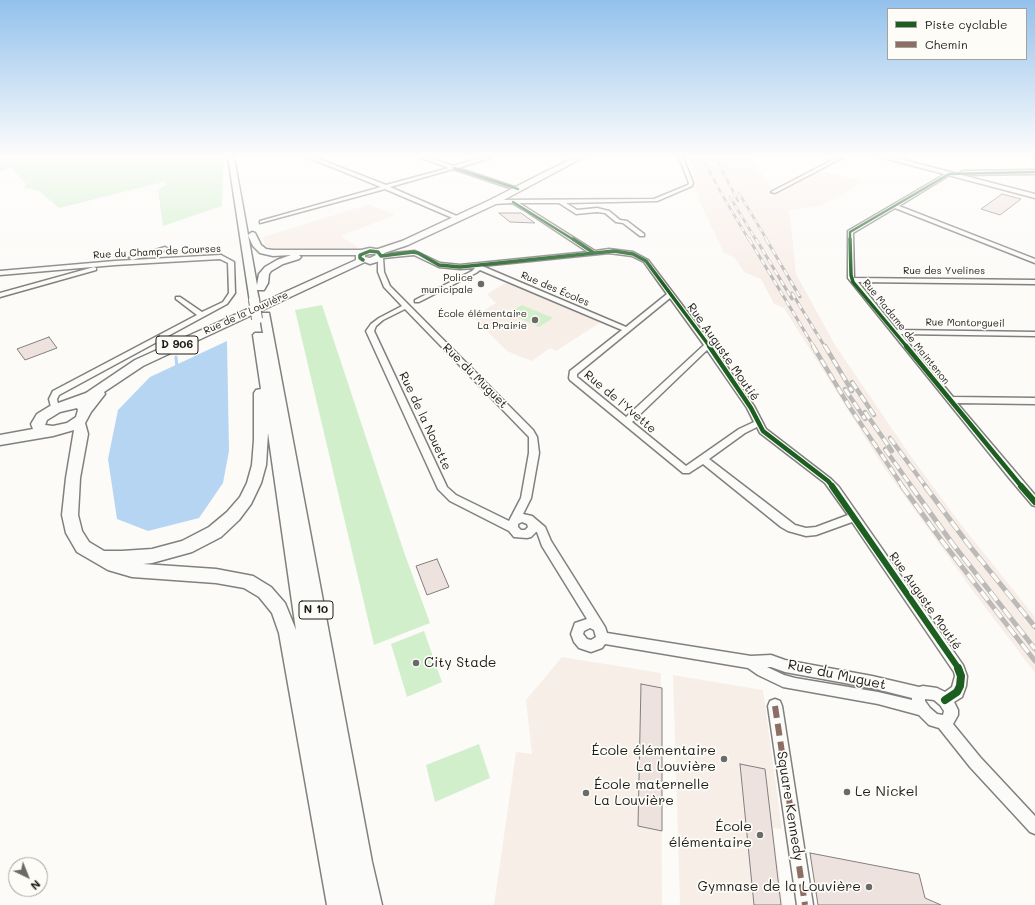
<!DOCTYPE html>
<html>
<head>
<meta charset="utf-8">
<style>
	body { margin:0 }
	#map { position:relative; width:1035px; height:905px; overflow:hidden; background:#fcfbf8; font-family:Mali,sans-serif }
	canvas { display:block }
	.legend { position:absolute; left:887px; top:8px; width:140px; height:52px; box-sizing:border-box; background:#fdfcf7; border:1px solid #a3a29f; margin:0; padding:5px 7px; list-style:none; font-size:12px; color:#1c1c1c }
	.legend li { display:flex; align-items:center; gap:8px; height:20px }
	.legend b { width:20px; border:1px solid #a3a29f }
	.north { position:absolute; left:8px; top:857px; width:40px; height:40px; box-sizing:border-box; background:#fdfcf7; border:1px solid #a3a29f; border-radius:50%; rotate:137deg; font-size:11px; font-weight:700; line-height:16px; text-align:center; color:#1c1c1c }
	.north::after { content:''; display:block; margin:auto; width:14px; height:18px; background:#6a6a69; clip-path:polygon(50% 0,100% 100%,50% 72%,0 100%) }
</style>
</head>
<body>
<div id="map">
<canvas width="1035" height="905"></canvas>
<ul class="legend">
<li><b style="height:5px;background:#1b5e20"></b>Piste cyclable</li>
<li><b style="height:5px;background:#8d6e63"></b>Chemin</li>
</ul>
<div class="north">N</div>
</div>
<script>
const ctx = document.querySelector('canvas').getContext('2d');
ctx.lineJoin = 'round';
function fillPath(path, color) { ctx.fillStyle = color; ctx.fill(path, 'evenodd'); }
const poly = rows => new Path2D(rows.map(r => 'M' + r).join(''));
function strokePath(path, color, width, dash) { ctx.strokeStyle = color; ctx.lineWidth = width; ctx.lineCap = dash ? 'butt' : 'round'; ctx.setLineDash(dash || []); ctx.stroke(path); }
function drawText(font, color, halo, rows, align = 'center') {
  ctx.font = font + ' Mali,sans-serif'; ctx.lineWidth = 3.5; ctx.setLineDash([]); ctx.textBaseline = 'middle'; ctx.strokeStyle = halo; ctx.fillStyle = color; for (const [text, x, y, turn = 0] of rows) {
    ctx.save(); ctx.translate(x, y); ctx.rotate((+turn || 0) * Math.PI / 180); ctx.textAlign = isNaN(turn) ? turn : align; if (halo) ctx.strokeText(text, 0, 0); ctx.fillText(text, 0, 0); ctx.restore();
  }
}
const built = poly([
	[689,157,751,157,759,171,776,191,818,170,863,182,821,206,788,210,791,224,796,274,835,345,910,455,959,522,1035,617,1035,673,973,591,883,466,784,308,774,304,761,279,744,272,735,258,724,253,698,198,693,169],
	[369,204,395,215,341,236,359,248,309,250,273,250,265,245,263,237],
	[507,282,601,322,556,351,550,348,532,361,521,357,507,351,473,317,496,303,487,294],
	[562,657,661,673,662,905,494,905,516,752,532,754,526,700],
	[673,675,763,690,782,829,773,828,783,905,680,905]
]);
const green = poly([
	[0,157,37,157,0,172],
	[39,157,224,157,222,206,163,226,158,190,166,185,164,182,59,208,39,191,24,188,26,184,11,168],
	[322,305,404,552,430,623,374,645,295,310],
	[522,305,553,318,539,327,508,313],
	[424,631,442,682,407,697,391,644],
	[479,744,490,778,435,802,426,765]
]);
const water = poly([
	[227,341,229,451,223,483,199,518,148,531,117,519,108,459,118,410,150,377]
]);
const stream = poly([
	[176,357,177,368]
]);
const building = poly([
	[1002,194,1021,199,1000,215,981,209,1002,194],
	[499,213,521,213,535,223,510,222,499,213],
	[49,337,57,348,25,360,17,349,49,337],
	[437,559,449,587,427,595,416,566,437,559],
	[641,684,662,688,662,831,638,826,641,684],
	[740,764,765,769,781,905,754,905,740,764],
	[810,853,919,874,925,898,941,905,818,905,810,853]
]);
const street = poly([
	[307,157,314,157,386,185,449,168,419,157,427,157,453,166,485,157,493,157,458,168,520,189,516,190,453,169,390,187,459,217,459,219,455,219,385,189,260,223,260,221,381,187,307,157],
	[679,157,683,157,693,183,692,186,657,201,566,203,577,210,597,208,609,211,620,220,627,221,644,234,644,236,640,236,623,223,616,222,605,213,597,212,576,214,559,203,519,203,595,251,609,249,633,252,648,260,711,343,754,406,766,429,831,479,839,487,963,665,967,676,966,686,962,697,954,702,958,710,958,715,953,724,980,757,1035,816,1035,834,1030,832,970,767,939,728,929,725,919,715,878,704,783,687,758,675,748,668,605,644,602,648,591,652,579,648,574,642,571,634,575,623,587,619,542,546,537,532,536,532,531,537,527,538,514,537,509,531,450,501,438,489,366,331,371,324,379,318,402,306,384,287,378,272,378,256,381,254,415,251,440,263,460,265,588,252,526,211,512,203,493,204,490,202,493,200,654,199,688,185,689,183,679,157],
	[609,253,632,256,644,262,667,294,626,327,482,266,609,253],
	[414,255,439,267,460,269,475,268,472,271,415,300,415,302,419,302,476,273,480,270,622,330,570,371,569,378,570,380,683,473,689,473,703,464,781,527,788,531,806,536,816,535,852,522,954,672,955,676,952,687,945,692,937,688,923,686,919,687,872,676,785,660,771,655,751,656,607,633,605,627,551,541,545,527,532,516,523,514,531,498,539,453,537,437,533,430,390,286,384,272,383,258,414,255],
	[670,298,704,345,626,417,577,377,577,374,670,298],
	[405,309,529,437,529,453,521,498,509,521,456,495,447,487,374,331,376,326,383,320,405,309],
	[707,350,747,408,754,422,739,429,686,466,632,422,707,350],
	[757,427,760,433,825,483,848,515,816,527,806,528,795,525,709,459,745,433,757,427],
	[522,522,527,524,528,527,525,530,521,530,518,527,518,524,522,522],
	[590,628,594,630,596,637,591,640,587,639,583,634,584,631,590,628],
	[767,667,771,667,785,672,872,688,912,698,912,700,878,692,795,678,784,675,767,667],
	[925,699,934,700,940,705,944,711,943,715,937,714,930,708,925,701,925,699],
	[838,157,844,157,775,193,771,192,838,157],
	[947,173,951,174,899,206,1035,259,1035,263,895,208,853,233,854,278,1035,280,1035,284,858,282,897,330,1035,332,1035,336,901,334,953,397,1035,398,1035,404,957,403,1035,495,1035,506,1032,505,1010,479,848,278,848,231,947,173],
	[165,247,168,249,167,250,132,260,129,258,165,247],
	[221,255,234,262,235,293,227,304,59,395,57,399,59,409,55,412,52,411,49,399,53,391,197,315,176,299,176,297,180,297,202,312,223,302,229,293,228,263,220,259,115,265,0,275,0,271,115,261,221,255],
	[94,267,96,268,96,270,0,297,0,293,94,267],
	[775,699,780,701,782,706,813,905,797,905,768,706,770,701,775,699]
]);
const secondary = poly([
	[575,157,584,157,496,204,408,245,378,255,374,252,375,250,402,241,490,200,537,176,575,157],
	[880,157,892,157,1035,194,1035,198,880,157],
	[1035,170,1035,174,963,175,960,173,963,171,1035,170]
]);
const primary = poly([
	[228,157,234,157,248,235,252,232,255,233,261,245,266,249,273,250,361,250,370,248,381,250,386,256,380,261,370,264,365,262,143,366,104,392,105,394,91,412,85,423,88,434,80,478,78,515,82,531,89,542,104,551,122,551,152,549,182,541,209,527,227,512,240,497,247,483,252,465,254,440,254,393,256,390,261,389,253,335,255,333,263,333,260,315,261,313,269,313,372,862,382,905,327,905,279,633,272,613,259,597,244,588,216,583,132,577,108,570,77,552,66,533,62,515,66,478,74,430,53,436,0,445,0,435,33,429,31,424,37,414,50,406,86,393,135,360,356,260,356,255,299,255,301,257,299,259,283,264,271,271,269,274,268,283,264,290,257,290,259,300,258,302,250,302,228,157],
	[248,235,253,246,260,253,273,256,291,255,277,260,265,267,259,274,257,285,248,235],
	[370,254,375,254,376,255,370,258,365,257,365,255,370,254],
	[77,408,78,410,76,417,67,423,53,426,45,425,47,420,60,412,77,408],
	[268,433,296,630,285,603,271,587,253,576,216,569,143,564,152,563,192,552,221,537,239,520,251,504,261,483,266,465,268,433]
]);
const railFar3 = poly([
	[702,157,721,193,749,240],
	[715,157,738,201],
	[739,193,767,240],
	[730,197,756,240]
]);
const railFar2 = poly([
	[749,239,814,347],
	[756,239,792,299],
	[766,239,800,297],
	[792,293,825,347]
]);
const railFar1 = poly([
	[813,346,849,406,903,487],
	[825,346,852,391],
	[852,382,874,415],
	[845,389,865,419],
	[865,412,892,451],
	[890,438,926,487],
	[885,449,912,487]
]);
const rail = poly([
	[902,486,942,541,1035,661],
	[911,486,952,543,1035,649],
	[925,486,968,544,1035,627]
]);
const primaryBridge = poly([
	[254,300,257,319]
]);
const quiet = poly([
	[775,706,805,905]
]);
const cyclewayFar4 = poly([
	[454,168,518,189],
	[513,202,574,240],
	[850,240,850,232,949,174,1035,172]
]);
const cyclewayFar3 = poly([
	[573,239,594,253],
	[850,239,851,275,853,282,907,347],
	[363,260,360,258,360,255,370,251,378,252,381,256,413,252,418,253,439,265,460,267,614,251,633,254,646,261,710,347]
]);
const cyclewayFar2 = poly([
	[709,346,751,408,763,431,828,481,833,487],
	[906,346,1022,487]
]);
const cyclewayFar1 = poly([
	[832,486,959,669],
	[1021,486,1035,502]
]);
const cycleway = poly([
	[945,700,957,692,960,686,961,676,958,668]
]);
const markers = [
	[481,284,4,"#6a6a69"],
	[535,320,4,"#6a6a69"],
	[416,663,4,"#6a6a69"],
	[724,759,4,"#6a6a69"],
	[847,792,4,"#6a6a69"],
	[586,793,4,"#6a6a69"],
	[760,835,4,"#6a6a69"],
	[869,887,4,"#6a6a69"]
];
const farStreetnames = [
	["Rue du Champ de Courses",157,252,-3],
	["Rue des Yvelines",944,271],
	["Rue des Écoles",555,289,23],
	["Rue de la Louvière",246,313,-24],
	["Rue Montorgueil",965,323,1],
	["Rue Madame de Maintenon",906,332,51]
];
const farPoinames = [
	["Police",473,278],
	["municipale",473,290],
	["École élémentaire",527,314],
	["La Prairie",527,326]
];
const shields = [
	[177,345,42],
	[316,610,34]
];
const shieldNames = [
	["D 906",177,345],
	["N 10",316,610]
];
const streetNames = [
	["Rue Auguste Moutié",723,352,55],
	["Rue du Muguet",475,376,45],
	["Rue de l'Yvette",620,402,40],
	["Rue de la Nouette",425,421,65],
	["Rue Auguste Moutié",925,601,55]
];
const nearPoinames = [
	["City Stade",424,663],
	["École élémentaire",716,751,"right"],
	["La Louvière",716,767,"right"],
	["École maternelle",594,785],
	["La Louvière",594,801],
	["Le Nickel",855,792],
	["École",752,827,"right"],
	["élémentaire",752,843,"right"],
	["Gymnase de la Louvière",861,887,"right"]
];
const nearStreetnames = [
	["Rue du Muguet",837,675,12],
	["Square Kennedy",790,806,81]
];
fillPath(built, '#f8eee8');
fillPath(green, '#d2efcc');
fillPath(water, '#b5d5f3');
strokePath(stream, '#b5d5f3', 3);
fillPath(building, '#eee2df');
strokePath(building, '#81807f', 1);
strokePath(street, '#81807f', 3);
strokePath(secondary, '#81807f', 3);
strokePath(primary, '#81807f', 3);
fillPath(street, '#fbfbf9');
fillPath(secondary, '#fbfbf9');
fillPath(primary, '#fbfbf9');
strokePath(railFar3, '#bbbab8', 2.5);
strokePath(railFar2, '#bbbab8', 3);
strokePath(railFar1, '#bbbab8', 4.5);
strokePath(rail, '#bbbab8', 5);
strokePath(railFar3, '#fdfcf7', 1.5, [5]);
strokePath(railFar2, '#fdfcf7', 2, [6]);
strokePath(railFar1, '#fdfcf7', 3, [8]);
strokePath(rail, '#fdfcf7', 3.5, [11]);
strokePath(primaryBridge, '#81807f', 12, []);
strokePath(primaryBridge, '#fbfbf9', 10);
strokePath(quiet, '#8d6e63', 6, [12, 6]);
strokePath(cyclewayFar4, '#1b5e20', 2.5);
strokePath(cyclewayFar3, '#1b5e20', 3.5);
strokePath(cyclewayFar2, '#1b5e20', 4.5);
strokePath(cyclewayFar1, '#1b5e20', 6);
strokePath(cycleway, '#1b5e20', 8);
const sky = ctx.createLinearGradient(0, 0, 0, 284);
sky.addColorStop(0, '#93c1ec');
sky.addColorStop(0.55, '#fefdfc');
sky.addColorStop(1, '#fefdfc00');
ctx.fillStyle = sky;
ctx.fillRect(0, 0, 1035, 284);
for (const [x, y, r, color] of markers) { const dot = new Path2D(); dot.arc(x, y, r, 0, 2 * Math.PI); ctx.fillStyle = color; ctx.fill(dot); strokePath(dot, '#fdfcf7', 1.5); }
drawText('10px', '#1c1c1c', '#fdfcf7', farStreetnames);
drawText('10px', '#1c1c1c', '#fdfcf7', farPoinames, 'right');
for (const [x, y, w] of shields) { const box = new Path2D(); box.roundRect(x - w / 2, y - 9, w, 18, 3); ctx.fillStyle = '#fdfcf7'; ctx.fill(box); strokePath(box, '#1c1c1c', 1); }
drawText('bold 11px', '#1c1c1c', null, shieldNames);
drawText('12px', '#1c1c1c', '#fdfcf7', streetNames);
drawText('14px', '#1c1c1c', '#fdfcf7', nearPoinames, 'left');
drawText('14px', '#1c1c1c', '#fdfcf7', nearStreetnames);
</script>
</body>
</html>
